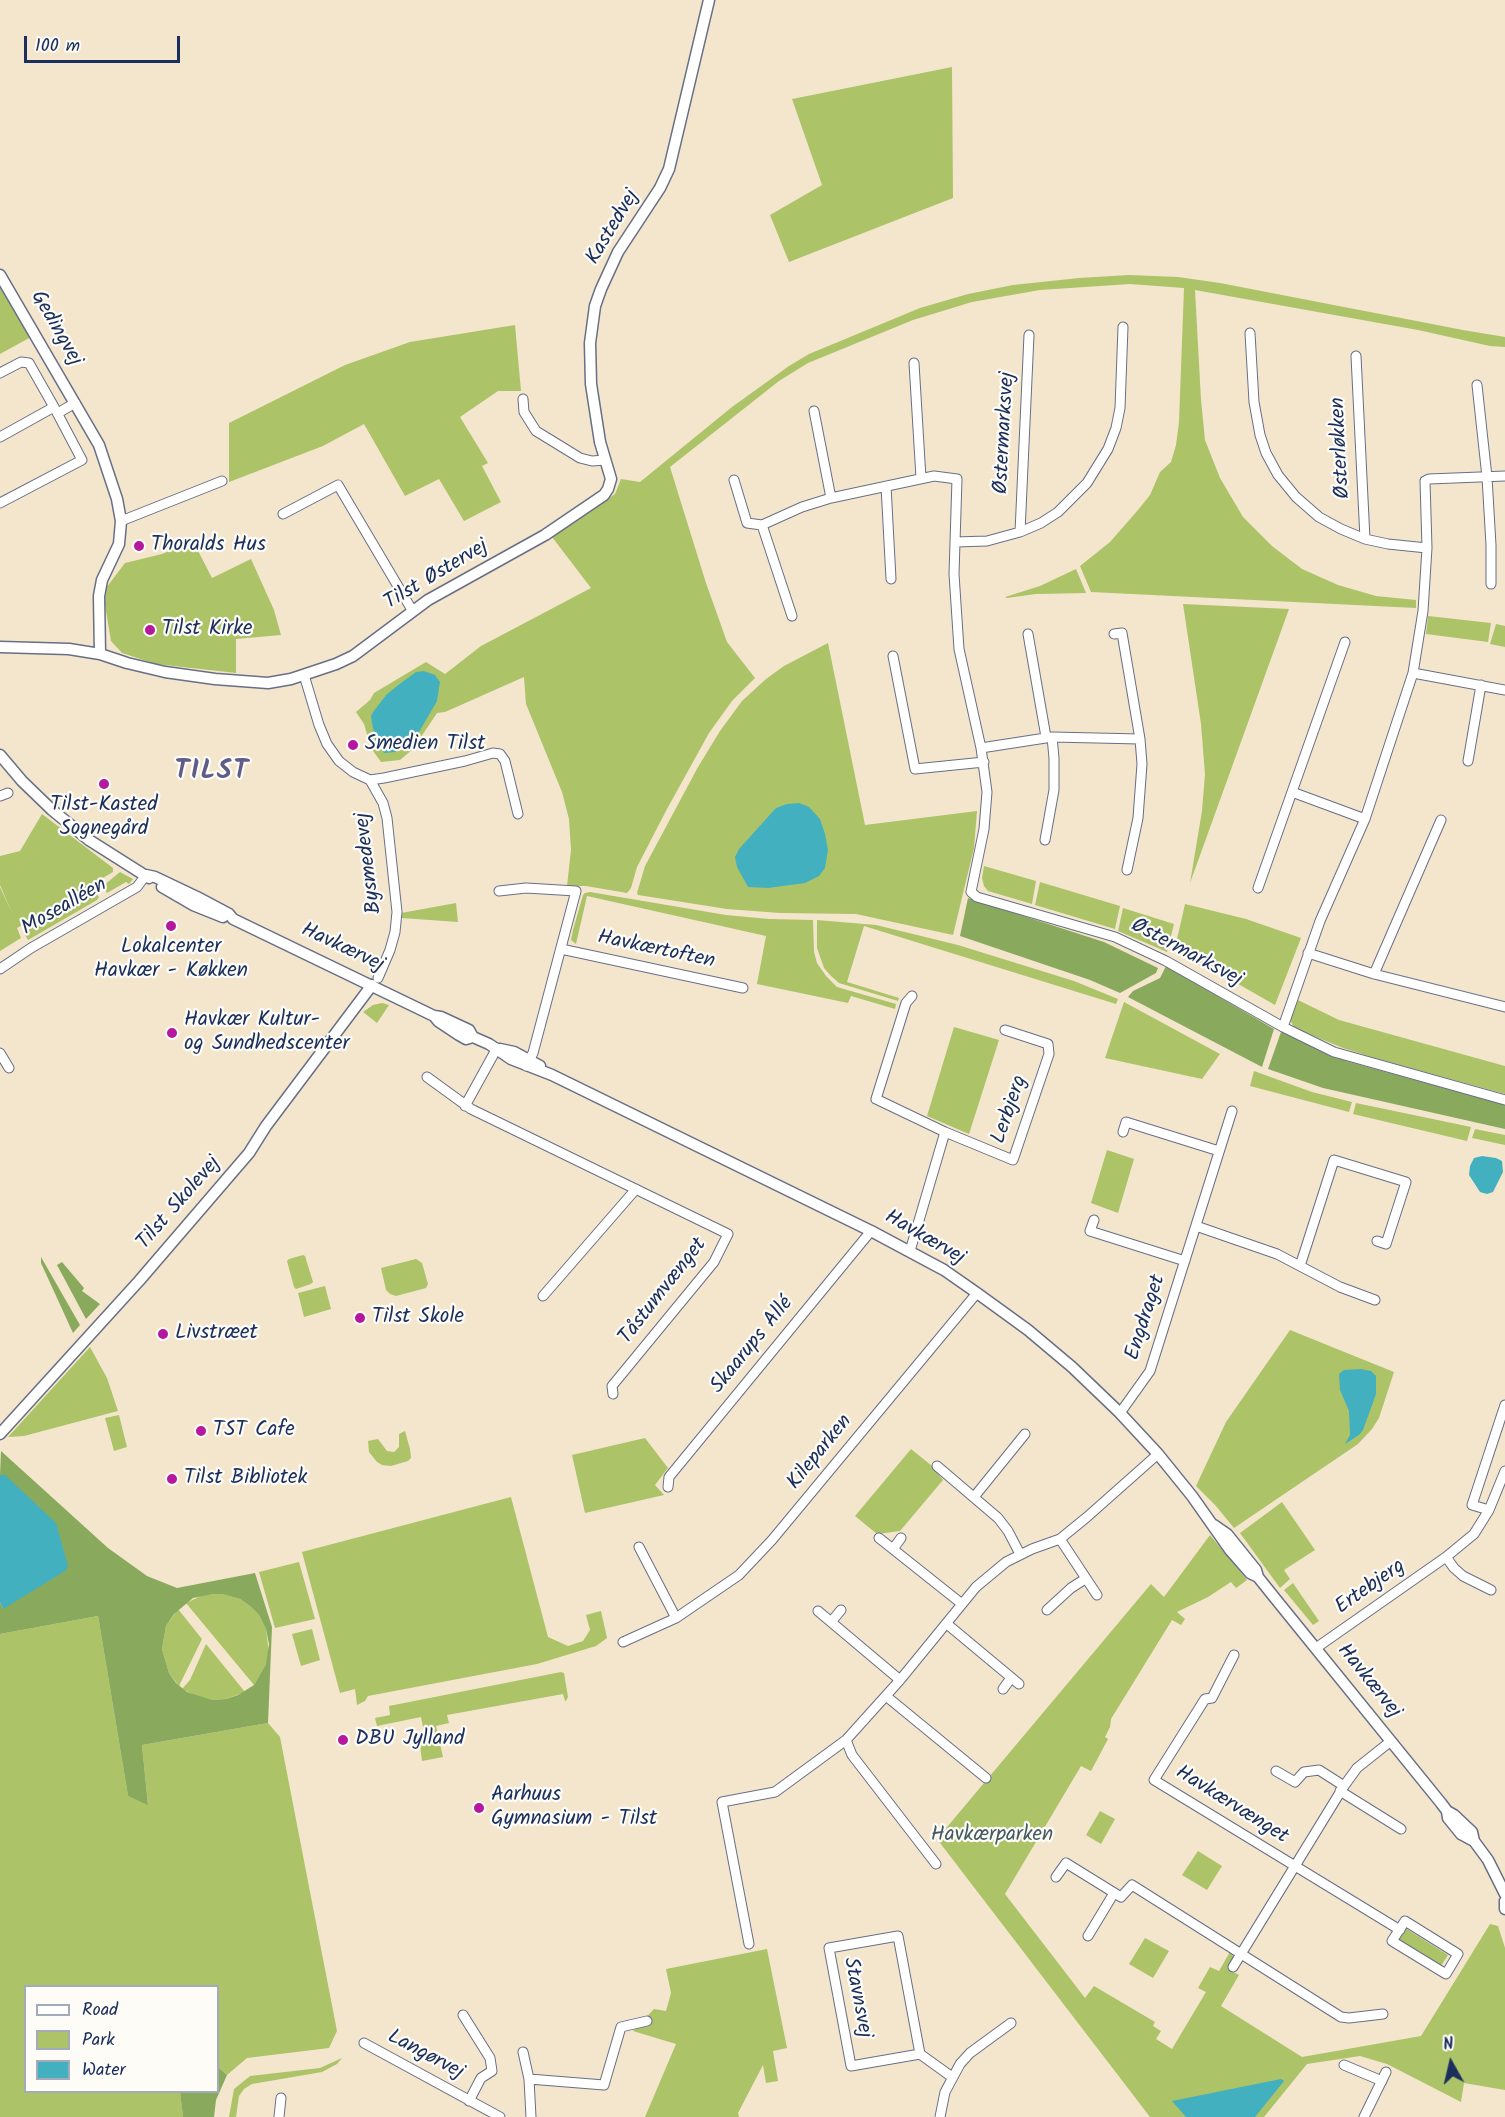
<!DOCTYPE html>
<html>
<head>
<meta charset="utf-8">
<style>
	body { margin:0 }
	#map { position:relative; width:1505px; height:2117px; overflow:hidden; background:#f4e6cd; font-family:Kalam,sans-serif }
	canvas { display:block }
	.legend { position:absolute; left:24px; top:1985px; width:195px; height:108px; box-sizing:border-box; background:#fdfcf7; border:2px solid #a3aaba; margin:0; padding:8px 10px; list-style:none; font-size:18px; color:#1b2f5e }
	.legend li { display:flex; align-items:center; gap:12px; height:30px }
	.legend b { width:30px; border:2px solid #a3aaba }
	.north { position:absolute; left:1421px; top:2033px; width:60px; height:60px; -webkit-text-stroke:4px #fdfcf7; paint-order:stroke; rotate:352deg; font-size:16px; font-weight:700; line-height:24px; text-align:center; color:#1b2f5e }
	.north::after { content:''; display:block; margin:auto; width:21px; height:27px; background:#1b2f5e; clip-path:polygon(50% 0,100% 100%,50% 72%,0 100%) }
	.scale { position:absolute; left:24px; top:36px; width:156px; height:27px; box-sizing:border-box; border:3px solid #1b2f5e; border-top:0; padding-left:8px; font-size:18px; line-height:21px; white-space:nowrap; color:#1b2f5e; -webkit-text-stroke:4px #fdfcf7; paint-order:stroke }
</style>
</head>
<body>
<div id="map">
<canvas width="1505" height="2117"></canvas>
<ul class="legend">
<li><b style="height:8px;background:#fff"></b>Road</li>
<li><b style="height:16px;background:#acc368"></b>Park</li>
<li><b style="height:16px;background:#43b0c0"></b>Water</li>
</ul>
<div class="north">N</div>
<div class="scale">100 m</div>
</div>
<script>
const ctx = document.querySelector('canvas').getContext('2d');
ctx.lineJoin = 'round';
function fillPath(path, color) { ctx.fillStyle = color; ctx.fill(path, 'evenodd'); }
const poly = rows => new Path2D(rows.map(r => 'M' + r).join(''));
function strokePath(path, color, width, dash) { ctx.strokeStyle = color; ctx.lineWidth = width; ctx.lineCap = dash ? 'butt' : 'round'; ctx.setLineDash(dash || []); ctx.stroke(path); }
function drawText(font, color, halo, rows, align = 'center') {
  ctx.font = font + ' Kalam,sans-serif'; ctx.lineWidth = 4.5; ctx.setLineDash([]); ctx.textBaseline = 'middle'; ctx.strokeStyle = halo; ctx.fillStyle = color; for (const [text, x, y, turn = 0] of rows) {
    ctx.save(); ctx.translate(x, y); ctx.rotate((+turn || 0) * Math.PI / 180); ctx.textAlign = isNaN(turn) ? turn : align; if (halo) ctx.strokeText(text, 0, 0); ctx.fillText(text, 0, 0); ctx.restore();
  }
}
const green = poly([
	[952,67,953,198,789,262,770,215,822,185,792,99],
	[1129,275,1178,277,1220,283,1463,330,1505,337,1505,347,1490,346,1418,330,1195,290,1201,400,1205,440,1220,478,1243,517,1272,546,1302,569,1338,585,1376,596,1416,600,1416,608,1091,592,1080,566,1110,542,1138,510,1150,495,1160,472,1171,462,1176,445,1179,422,1184,288,1130,284,1040,290,972,302,913,320,808,363,779,381,670,467,706,583,727,642,755,678,732,701,709,733,667,809,637,867,631,888,627,893,586,886,567,886,571,850,569,819,562,792,526,704,524,677,445,712,437,713,413,749,400,760,381,762,371,748,364,724,356,712,370,700,374,693,426,662,445,674,481,646,591,588,552,537,615,494,621,479,640,482,732,407,789,366,809,354,920,308,968,294,1013,285,1079,278],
	[0,287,31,337,0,354],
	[515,325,521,391,498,391,460,417,488,463,482,466,501,502,464,521,439,479,405,496,364,424,323,446,229,482,229,423,345,365,410,342],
	[193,541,212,578,251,559,274,610,281,635,236,639,236,673,156,664,122,653,111,641,105,605,106,588,125,563,162,554],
	[1076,569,1086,593,1036,594,1007,598,1005,597,1040,586],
	[1183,604,1289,609,1190,883,1202,811,1205,774,1201,724],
	[1428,616,1491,623,1488,642,1426,634],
	[1496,624,1505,626,1505,647,1490,644],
	[828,643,865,825,977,811,974,848,953,935,856,914,780,913,727,909,638,895,637,893,645,866,698,767,720,731,742,701,766,679,784,666],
	[42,814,113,868,113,872,17,928,21,938,0,951,0,887,12,913,0,885,0,856,20,851],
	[984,866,1036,881,1032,904,988,891,984,886,982,878],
	[120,872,133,879,129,884,126,882,107,893,103,886],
	[1040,882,1120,906,1115,929,1035,905],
	[94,890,99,897,97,900,28,940,23,931],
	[590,892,726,915,769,919,813,920,814,952,817,963,826,976,837,987,896,1004,895,1009,851,996,848,1003,757,984,766,936,587,896,576,944,571,940,573,930,583,895,585,893],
	[456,903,458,922,401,918,401,913],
	[1185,904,1246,919,1301,938,1275,1005,1175,948],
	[1123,908,1174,924,1167,952,1118,931],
	[817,920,876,925,958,945,1074,981,1118,999,1116,1004,864,926,847,982,899,998,898,1001,839,983,831,976,824,968,817,948],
	[1298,1000,1339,1020,1505,1066,1505,1094,1378,1059,1343,1048,1294,1028,1290,1019],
	[1124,1002,1220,1054,1202,1079,1105,1058],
	[382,1003,389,1005,377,1023,363,1012,373,1005],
	[954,1027,999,1040,969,1134,927,1116],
	[1254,1071,1312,1092,1352,1102,1349,1112,1250,1086],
	[1356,1103,1471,1127,1467,1141,1353,1114],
	[1475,1129,1505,1135,1505,1145,1472,1138],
	[1107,1150,1134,1159,1118,1213,1091,1203],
	[303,1255,305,1256,313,1282,311,1284,296,1289,294,1287,287,1261,289,1259],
	[416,1259,422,1263,428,1284,426,1288,396,1296,390,1294,386,1290,381,1268],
	[325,1286,331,1309,304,1317,298,1293],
	[1290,1330,1394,1372,1379,1418,1372,1429,1358,1444,1234,1528,1216,1506,1196,1486,1226,1422],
	[90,1347,107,1378,118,1411,24,1436,8,1437],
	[119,1415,127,1447,114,1451,105,1418],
	[405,1431,410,1449,411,1458,408,1461,391,1466,382,1465,377,1462,369,1452,368,1441,378,1439,387,1451,394,1452,399,1447,399,1434],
	[645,1438,668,1468,655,1485,664,1495,585,1513,572,1455],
	[911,1449,932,1466,943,1480,900,1531,877,1534,855,1516],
	[511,1497,548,1637,568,1646,583,1641,590,1630,586,1615,601,1611,607,1638,596,1646,537,1664,368,1696,365,1701,357,1705,355,1689,340,1693,302,1552],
	[1282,1502,1315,1550,1284,1570,1290,1579,1280,1588,1240,1533],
	[1210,1535,1247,1580,1236,1588,1231,1582,1208,1597,1177,1612,1185,1619,1181,1625,1172,1620,1111,1719,1110,1727,1105,1737,1108,1739,1091,1771,1081,1766,1005,1894,1085,1998,1094,1986,1155,2022,1153,2026,1161,2031,1156,2039,1172,2049,1206,1992,1198,1988,1210,1967,1219,1971,1230,1952,1233,1956,1233,1960,1228,1969,1239,1975,1221,2006,1302,2057,1421,2036,1490,1924,1498,1926,1505,1948,1505,2090,1464,2083,1461,2102,1387,2064,1360,2056,1307,2064,1264,2117,1150,2117,937,1839,1151,1584,1164,1597],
	[299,1562,315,1619,275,1628,259,1572],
	[1293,1583,1319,1621,1313,1625,1284,1590],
	[213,1594,222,1594,240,1599,250,1606,259,1615,266,1629,269,1654,266,1664,254,1685,186,1603,203,1595],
	[178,1609,202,1639,179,1686,169,1673,162,1649,166,1626],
	[98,1616,128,1796,148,1804,142,1745,268,1723,280,1737,337,2031,329,2048,247,2058,227,2075,218,2067,218,1986,26,1986,26,2092,180,2092,183,2117,0,2117,0,1634],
	[312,1629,320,1660,301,1666,292,1634],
	[206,1644,245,1692,226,1699,212,1700,200,1698,182,1689,190,1680],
	[561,1672,564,1673,568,1697,566,1701,565,1701,563,1694,447,1715,449,1723,436,1726,443,1757,422,1761,420,1745,426,1743,421,1717,377,1726,375,1718,390,1715,389,1706],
	[1100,1811,1115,1819,1101,1844,1086,1835],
	[1198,1851,1222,1866,1207,1890,1182,1875],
	[1405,1928,1448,1955,1441,1966,1398,1940],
	[1145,1938,1169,1951,1153,1978,1129,1964],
	[767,1949,787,2048,773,2051,778,2081,766,2083,763,2065,738,2113,739,2117,645,2117,676,2044,633,2031,654,2009,666,2011,671,1993,666,1969],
	[342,2058,337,2064,322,2072,252,2084,244,2089,239,2096,236,2117,229,2117,234,2089,250,2076,320,2068]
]);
const forest = poly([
	[968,898,1104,942,1158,968,1156,973,1120,993,1090,980,960,936],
	[1166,966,1274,1029,1262,1067,1128,997,1133,991,1160,978],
	[1281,1032,1346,1061,1505,1105,1505,1129,1323,1088,1268,1069],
	[41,1257,80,1325,73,1333,41,1263],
	[62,1262,84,1288,82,1291,100,1304,86,1319,57,1265],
	[1,1451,108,1548,147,1576,177,1588,255,1573,272,1627,268,1723,142,1745,148,1805,128,1796,98,1616,0,1634,0,1602,3,1609,5,1475,0,1475],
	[213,1594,222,1594,240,1599,250,1606,259,1615,266,1629,269,1644,266,1664,254,1685,238,1695,226,1699,212,1700,187,1692,176,1683,169,1673,162,1649,166,1626,174,1614,193,1598],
	[218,2067,227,2075,216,2100,214,2117,183,2117,180,2092,218,2092]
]);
const water = poly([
	[424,671,435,675,440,682,437,701,419,732,408,744,395,752,384,753,376,742,372,723,371,716,373,712,387,694,401,683,416,672],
	[799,803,809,807,820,819,825,834,828,850,825,868,819,876,805,883,768,888,748,887,737,867,735,857,739,849,776,808,787,804],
	[1482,1156,1496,1158,1502,1161,1503,1172,1493,1192,1487,1194,1480,1192,1469,1175,1470,1166,1474,1158],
	[1361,1369,1371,1371,1376,1376,1376,1394,1363,1430,1359,1435,1345,1444,1350,1435,1349,1411,1340,1390,1339,1374,1344,1370],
	[0,1475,5,1475,56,1523,68,1566,65,1571,3,1609,0,1602],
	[1281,2079,1284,2081,1255,2117,1186,2117,1172,2101]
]);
const minor = poly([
	[1250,333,1254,402,1260,435,1266,453,1278,475,1296,497,1319,517,1341,529,1365,539,1388,544,1427,548],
	[1356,356,1365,539],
	[914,363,921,478],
	[0,373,21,362,29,363,54,407,82,460,0,503],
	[1477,385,1487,477,1491,545,1491,584],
	[523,399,524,412,536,431,580,458,592,461,605,460],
	[814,411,831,498],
	[58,413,75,403],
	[0,437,54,407],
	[734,480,747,523,762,525,802,507,831,498,934,476,957,479,954,574,959,649,981,748,987,792,984,829,971,892,977,897,1115,937,1166,961,1283,1027,1334,1052,1505,1100],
	[886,486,891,579],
	[283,514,338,485,412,610],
	[121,521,222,481],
	[762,525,792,616],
	[1020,532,1029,335],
	[955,542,987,541,1020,532,1041,523,1058,512,1087,483,1108,449,1116,428,1120,408,1123,327],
	[1028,634,1046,737],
	[1114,634,1122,633,1140,739,1142,764,1138,818,1127,870],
	[893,656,915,769,984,762],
	[1413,673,1505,690],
	[304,675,319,725,327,744,339,761,353,772,370,780,384,778,465,761,493,753,500,754,505,761,518,814],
	[981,748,1052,737,1140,739],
	[1468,761,1481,685],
	[370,780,383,803,387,818,397,912,395,932,390,950,378,978],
	[1292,792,1365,819],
	[0,796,8,793],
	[1045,840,1054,790,1054,758,1052,737],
	[1258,888,1345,642],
	[499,891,526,888,576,891,533,1053,526,1066],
	[561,949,743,988],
	[1308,953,1374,974,1505,1007],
	[0,969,31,948,137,887,146,875],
	[1374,974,1441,820],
	[912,996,906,1003,876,1099,945,1132,1013,1160,1049,1054,1048,1044,1005,1030],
	[1283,1027,1320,921,1365,819,1413,673,1423,611,1427,548,1425,481,1429,479,1505,476],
	[0,1053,9,1068],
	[427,1077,471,1109,728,1234,714,1262,612,1386,613,1394],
	[465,1106,497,1048],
	[1123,1132,1126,1122,1219,1151],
	[1094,1220,1090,1231,1185,1261],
	[1196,1226,1277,1254,1340,1287,1375,1300],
	[910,1251,945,1132],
	[1300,1266,1334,1160,1406,1182,1386,1244,1377,1241],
	[543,1296,636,1189],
	[1120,1413,1150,1371,1232,1111],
	[937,1466,998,1518,1008,1531,1020,1554],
	[668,1487,669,1477,871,1231],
	[974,1497,1025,1434],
	[1489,1510,1472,1505,1505,1405],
	[879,1538,962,1604],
	[1060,1539,1097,1595],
	[639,1547,676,1618],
	[893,1549,901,1538],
	[1446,1557,1454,1568,1463,1576,1491,1590],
	[1047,1610,1071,1588,1085,1579],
	[818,1611,900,1680],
	[831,1622,841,1610],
	[947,1624,1019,1684],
	[623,1642,676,1618,739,1575,772,1540,977,1293],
	[1316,1648,1446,1557,1474,1534,1489,1510,1505,1471],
	[1234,1655,1212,1698,1205,1699,1154,1780,1400,1930],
	[1003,1689,1011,1678],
	[886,1696,986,1778],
	[846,1740,852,1755,936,1864],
	[1276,1771,1295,1782,1304,1772,1319,1770,1344,1786],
	[1340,1791,1401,1829],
	[1056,1877,1066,1863,1121,1897,1132,1885,1341,2017,1349,2018,1383,2014],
	[1405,1921,1458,1954,1446,1974,1392,1941,1405,1921],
	[1088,1936,1114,1893],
	[749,1944,722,1802,775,1792,846,1740,900,1680,976,1587,1006,1562,1032,1549,1060,1539,1087,1517,1158,1454],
	[1233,1967,1344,1786,1357,1768,1391,1741],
	[463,2015,490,2058,492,2071,481,2078,469,2101],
	[364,2043,500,2117],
	[523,2052,529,2079,531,2117],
	[920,2054,898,1936,829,1948,851,2066,920,2054,952,2077],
	[1344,2065,1382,2081],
	[529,2079,604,2085,621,2027,647,2021],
	[279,2117,281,2098],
	[940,2117,945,2092,960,2064,970,2053,1011,2023],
	[1364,2117,1386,2072]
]);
const tertiary = poly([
	[0,275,99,445,117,499,121,521,119,544,102,580,99,596,100,654],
	[0,647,69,649,100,654,127,663,165,672,215,679,268,683,291,679,336,664,353,656,428,600,545,535,604,495,608,489,611,479,600,442,591,384,590,343,595,306,601,289,618,252,660,188,669,169,709,0],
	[0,755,22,781,52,810,89,840,149,878],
	[146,875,155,877,197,897,229,914,233,919,434,1016,441,1017,469,1030,473,1037],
	[162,887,193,905,223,917],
	[434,1016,438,1021,459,1035,466,1039,473,1037,489,1044,511,1059,552,1075,871,1231,944,1270,977,1293,1028,1330,1072,1367,1120,1413,1158,1454,1192,1496,1230,1550,1250,1573,1258,1577],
	[500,1049,514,1052,540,1066],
	[0,1434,139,1281,249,1153,266,1126,372,985],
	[1214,1525,1227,1534,1256,1570,1258,1577,1274,1597,1441,1803,1447,1811,1448,1818,1461,1834,1474,1841],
	[1447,1811,1454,1815,1472,1832,1474,1841,1488,1860,1505,1894],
	[1505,1901,1505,1909]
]);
const markers = [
	[139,546,6,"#b5179e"],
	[150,630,6,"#b5179e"],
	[353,745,6,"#b5179e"],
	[104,784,6,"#b5179e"],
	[171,926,6,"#b5179e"],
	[172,1033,6,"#b5179e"],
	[360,1318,6,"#b5179e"],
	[163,1334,6,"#b5179e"],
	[201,1431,6,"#b5179e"],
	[172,1479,6,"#b5179e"],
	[343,1740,6,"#b5179e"],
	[479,1808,6,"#b5179e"]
];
const streetNames = [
	["Kastedvej",614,228,-59],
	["Gedingvej",55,329,60],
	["Østermarksvej",1006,433,-87],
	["Østerløkken",1342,448,-93],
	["Tilst Østervej",437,576,-31],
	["Bysmedevej",370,863,-97],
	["Mosealléen",65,908,-30],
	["Havkærvej",342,949,25],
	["Havkærtoften",656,951,12],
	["Østermarksvej",1186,954,28],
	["Lerbjerg",1011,1110,-71],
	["Tilst Skolevej",180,1204,-49],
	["Havkærvej",924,1239,30],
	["Tåstumvænget",664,1292,-52],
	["Engdraget",1147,1318,-72],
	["Skaarups Allé",753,1346,-51],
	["Kileparken",821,1453,-51],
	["Ertebjerg",1371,1588,-35],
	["Havkærvej",1368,1682,51],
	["Havkærvænget",1231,1806,32],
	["Stavnsvej",856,1998,79],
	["Langørvej",425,2056,28]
];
const poiNames = [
	["Thoralds Hus",151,546],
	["Tilst Kirke",162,630],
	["Smedien Tilst",365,745],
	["Tilst-Kasted",104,806,"center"],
	["Sognegård",104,830,"center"],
	["Lokalcenter",171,948,"center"],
	["Havkær - Køkken",171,972,"center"],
	["Havkær Kultur-",184,1021],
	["og Sundhedscenter",184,1045],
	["Tilst Skole",372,1318],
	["Livstræet",175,1334],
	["TST Cafe",213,1431],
	["Tilst Bibliotek",184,1479],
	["DBU Jylland",355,1740],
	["Aarhuus",491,1796],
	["Gymnasium - Tilst",491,1820]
];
const parkNames = [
	["Havkærparken",992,1836]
];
const districtNames = [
	["TILST",212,773]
];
fillPath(green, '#acc368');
fillPath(forest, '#89a95c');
fillPath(water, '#43b0c0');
strokePath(minor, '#676f85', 11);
strokePath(tertiary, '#676f85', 13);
strokePath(minor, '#fff', 9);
strokePath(tertiary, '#fff', 10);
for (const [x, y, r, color] of markers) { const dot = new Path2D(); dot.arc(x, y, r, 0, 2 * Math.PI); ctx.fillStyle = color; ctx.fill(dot); strokePath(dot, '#fdfcf7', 2); }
drawText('21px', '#1b2f5e', '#fdfcf7', streetNames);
drawText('21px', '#1b2f5e', '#fdfcf7', poiNames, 'left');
drawText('21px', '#465b61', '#fdfcf7', parkNames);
ctx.letterSpacing = '1.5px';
drawText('bold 27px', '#5f5c87', '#fdfcf7', districtNames);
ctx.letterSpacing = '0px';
</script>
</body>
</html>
